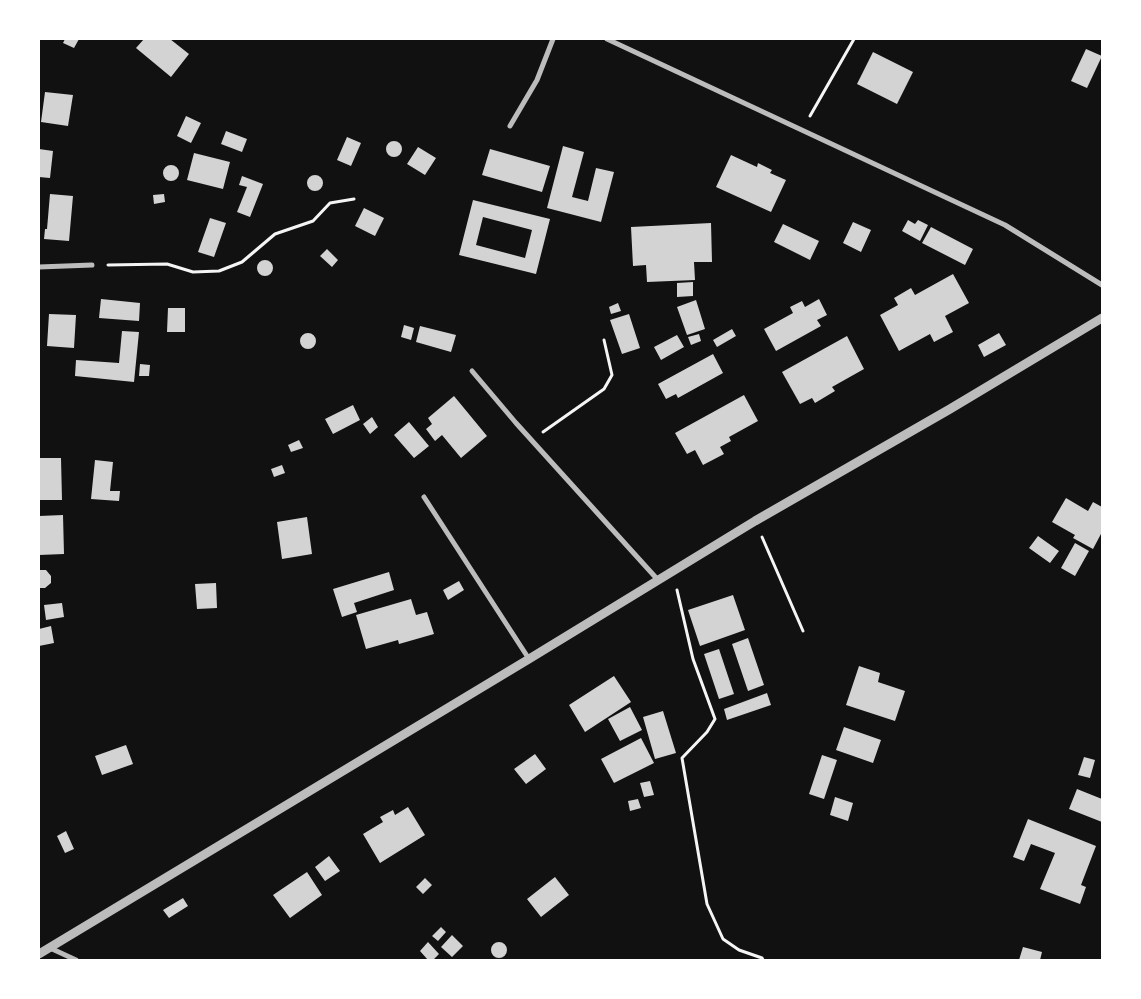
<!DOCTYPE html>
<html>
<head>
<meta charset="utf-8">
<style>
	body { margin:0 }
	#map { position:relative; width:1141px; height:999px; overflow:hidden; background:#111; font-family:Ubuntu,sans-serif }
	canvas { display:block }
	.frame { position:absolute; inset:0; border:40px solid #fff; pointer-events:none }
</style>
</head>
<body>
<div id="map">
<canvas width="1141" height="999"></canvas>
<div class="frame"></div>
</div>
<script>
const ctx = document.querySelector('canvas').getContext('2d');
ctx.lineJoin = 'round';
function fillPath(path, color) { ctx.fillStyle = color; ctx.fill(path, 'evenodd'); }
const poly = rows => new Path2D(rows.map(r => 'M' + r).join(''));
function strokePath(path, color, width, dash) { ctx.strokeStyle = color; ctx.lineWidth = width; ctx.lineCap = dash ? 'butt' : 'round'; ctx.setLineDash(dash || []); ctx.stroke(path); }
const building = poly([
	[65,39,79,39,74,48,63,43],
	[144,39,170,39,189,54,171,77,136,48],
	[1086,49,1102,56,1087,88,1071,81],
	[873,52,913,72,897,104,857,84],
	[45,92,73,95,68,126,41,122],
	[186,116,201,123,191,143,177,136],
	[226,131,247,139,242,152,221,144],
	[347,137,361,143,351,166,337,160],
	'386 149a8 8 0 1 1 16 0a8 8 0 1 1-16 0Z',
	[563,146,584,152,572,197,588,201,596,168,614,172,601,222,547,208],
	[418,147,436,158,425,175,407,164],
	[39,149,53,151,50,178,39,177],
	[490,149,550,166,542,192,482,175],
	[194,153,230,162,223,189,187,180],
	[731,155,757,167,758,163,772,170,770,173,786,180,771,212,716,187],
	'163 173a8 8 0 1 1 16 0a8 8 0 1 1-16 0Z',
	'307 183a8 8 0 1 1 16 0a8 8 0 1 1-16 0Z',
	[242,176,263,184,250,217,237,212,247,187,239,185],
	[50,194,73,196,69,241,44,239,45,229,47,229],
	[164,194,165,202,154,204,153,195],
	[473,200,550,219,536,274,459,255],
	[483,217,532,230,525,258,476,245],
	[364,208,384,218,375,236,355,226],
	[210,218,226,223,214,257,198,252],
	[908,220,915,224,918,220,928,225,920,241,902,231],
	[853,222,871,230,861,252,843,243],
	[711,223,712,262,694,262,695,280,647,282,646,265,633,266,631,227],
	[783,224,819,241,810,260,774,242],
	[931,227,973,249,965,265,922,243],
	[327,249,338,260,332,267,320,256],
	'257 268a8 8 0 1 1 16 0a8 8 0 1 1-16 0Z',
	[953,274,969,303,945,316,953,332,934,342,930,334,899,351,880,315,898,305,894,298,911,288,915,295],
	[693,282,693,296,677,297,677,283],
	[101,299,140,303,139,321,99,318],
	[819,299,827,315,817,320,821,326,776,351,764,329,793,313,790,307,802,301,805,307],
	[696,300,705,329,687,335,677,307],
	[618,303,621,311,611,314,609,307],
	[168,308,185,308,185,332,167,332],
	[49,314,76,315,74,348,47,346],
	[629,314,640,348,622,354,610,320],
	[404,325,414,328,411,340,401,337],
	[420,326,456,335,451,352,416,342],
	[732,329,736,336,717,347,713,340],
	[122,331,139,332,134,382,75,376,76,360,119,363],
	[999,333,1006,345,984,357,978,345],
	'300 341a8 8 0 1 1 16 0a8 8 0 1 1-16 0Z',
	[699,334,701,341,691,345,688,337],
	[677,335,684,347,661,360,654,347],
	[847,336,864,369,832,387,835,391,815,403,812,398,800,404,782,372],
	[713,354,723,373,678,398,676,394,666,399,658,384],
	[140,364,150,365,149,376,139,376],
	[744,395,758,421,729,437,731,441,720,447,724,454,703,465,695,450,687,454,675,433],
	[454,396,487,436,461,458,442,435,435,441,426,429,432,424,428,418],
	[353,405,360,420,333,434,325,419],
	[372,417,378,427,370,434,363,424],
	[409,422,429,446,414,458,394,435],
	[299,440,303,448,291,452,288,445],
	[39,458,61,458,62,500,39,500],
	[95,460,113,462,110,491,120,491,119,501,91,499],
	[282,465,285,473,274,477,271,469],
	[1066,498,1088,511,1093,502,1102,507,1102,532,1093,549,1073,538,1075,535,1052,522],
	[63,515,64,554,39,555,39,516],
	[307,517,312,554,282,559,277,522],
	[1038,536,1059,551,1050,563,1029,548],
	[1075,543,1089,551,1075,576,1061,568],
	[39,570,46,570,51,576,51,583,45,588,39,588],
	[389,572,394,590,354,603,357,612,342,617,333,589],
	[459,581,464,590,448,600,443,590],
	[216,583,217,608,197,609,195,584],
	[733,595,745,630,700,646,688,610],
	[411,599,416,615,427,612,434,634,399,644,398,640,366,649,356,615],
	[62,603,64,617,46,620,44,605],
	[51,626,54,643,39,646,39,629],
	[748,638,764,685,748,691,732,644],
	[719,649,734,694,719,699,704,654],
	[859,666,880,673,878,682,905,691,895,721,846,705],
	[614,676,631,702,585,732,569,705],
	[767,693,771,705,727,720,724,709],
	[630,707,642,730,620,741,608,719],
	[663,711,676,753,655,759,643,717],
	[844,727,881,740,873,763,836,750],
	[641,738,654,763,614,783,601,759],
	[126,745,133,764,102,775,95,756],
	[535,754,546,769,526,784,514,769],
	[822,755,837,760,824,799,809,794],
	[1084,757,1095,760,1090,778,1078,775],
	[650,781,654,795,644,797,640,783],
	[1077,789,1102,799,1102,822,1069,809],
	[835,797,853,803,848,821,830,815],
	[638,799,641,808,630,811,628,801],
	[408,807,425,835,380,863,363,834,383,822,380,817,393,810,395,815],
	[1028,819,1096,846,1081,885,1086,887,1080,904,1040,889,1055,853,1031,844,1024,861,1013,857],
	[66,831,74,849,65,853,57,836],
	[329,856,340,871,325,881,315,867],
	[307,872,322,895,290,918,273,895],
	[555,877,569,895,541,917,527,899],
	[425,878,432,885,423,894,416,887],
	[183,898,188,906,169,918,163,910],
	[441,927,446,932,438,941,432,936],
	[452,935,463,946,452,957,441,947],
	[428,942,439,954,433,960,428,960,420,951],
	'491 950a8 8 0 1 1 16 0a8 8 0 1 1-16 0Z',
	[1023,947,1042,952,1040,960,1019,960]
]);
const path = poly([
	[810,116,854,39],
	[108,265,167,264,193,272,219,271,242,262,275,234,313,221,330,203,354,199],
	[543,432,604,389,612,375,604,340],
	[762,537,803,631],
	[677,590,693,659,715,719,707,732,682,758,707,904,723,939,739,950,762,958,763,960]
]);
const minor = poly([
	[607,39,1005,225,1102,285],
	[510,126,537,80,553,39],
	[39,267,92,265],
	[472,371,516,423,658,580],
	[424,497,529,659],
	[50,948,76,960]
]);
const tertiary = poly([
	[39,954,529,659,755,521,950,409,1102,318]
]);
fillPath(building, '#d3d3d3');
strokePath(path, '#f5f5f5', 3);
strokePath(minor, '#bcbcbc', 5);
strokePath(tertiary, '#bcbcbc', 9);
</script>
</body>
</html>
